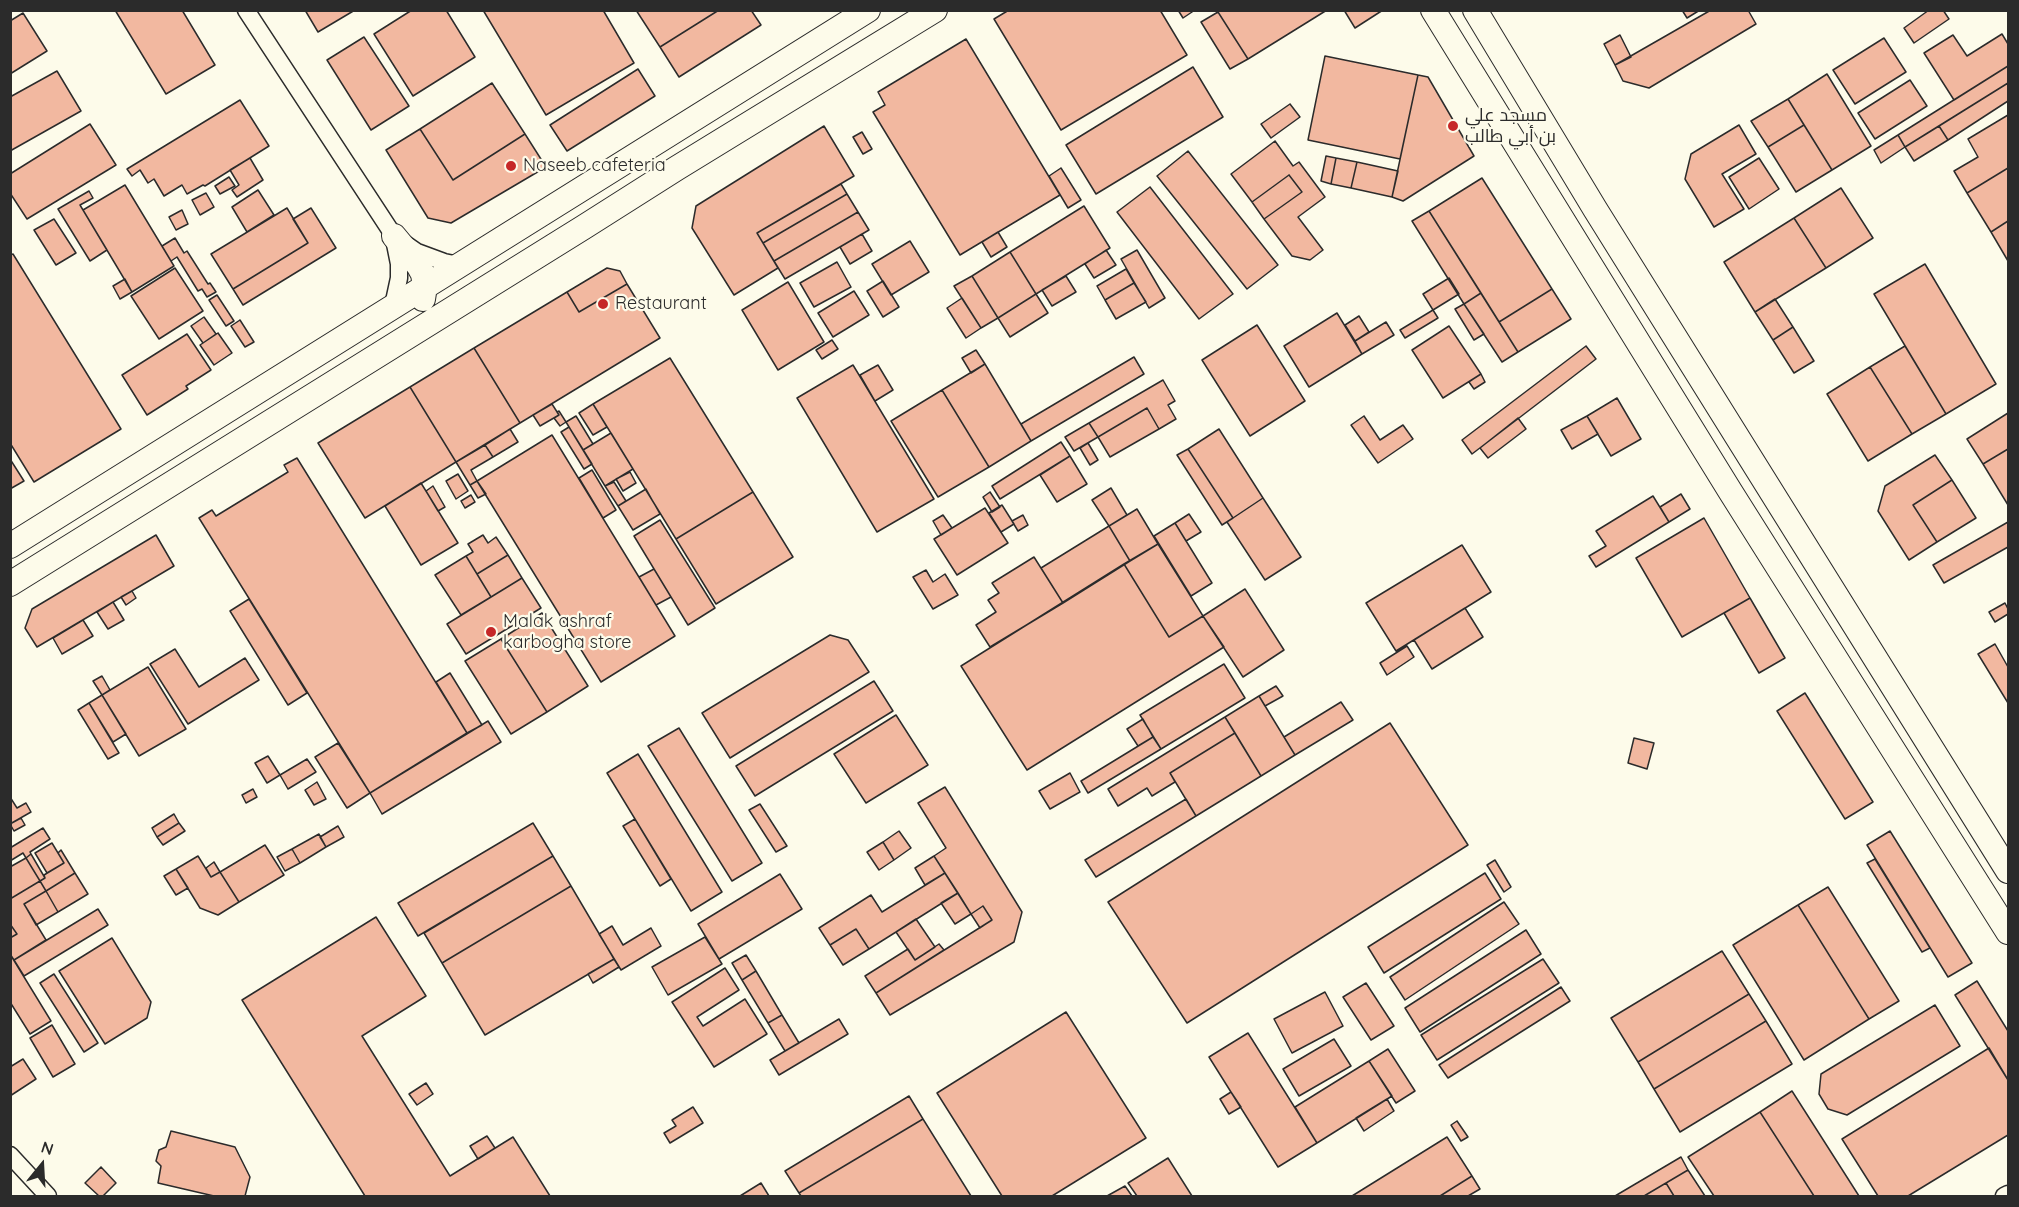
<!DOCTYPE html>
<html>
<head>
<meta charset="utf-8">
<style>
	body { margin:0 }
	#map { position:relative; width:2019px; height:1207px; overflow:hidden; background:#fdfbea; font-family:Quicksand,sans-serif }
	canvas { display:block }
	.frame { position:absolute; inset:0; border:12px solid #2b2b2b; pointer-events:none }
	.north { position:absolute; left:12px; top:1135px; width:60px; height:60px; -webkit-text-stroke:4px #fdfbea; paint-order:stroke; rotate:18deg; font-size:16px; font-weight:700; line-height:24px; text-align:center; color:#2b2b2b }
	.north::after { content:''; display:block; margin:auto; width:21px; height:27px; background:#2b2b2b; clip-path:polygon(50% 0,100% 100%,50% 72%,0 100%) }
</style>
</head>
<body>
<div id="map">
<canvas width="2019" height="1207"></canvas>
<div class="frame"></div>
<div class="north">N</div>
</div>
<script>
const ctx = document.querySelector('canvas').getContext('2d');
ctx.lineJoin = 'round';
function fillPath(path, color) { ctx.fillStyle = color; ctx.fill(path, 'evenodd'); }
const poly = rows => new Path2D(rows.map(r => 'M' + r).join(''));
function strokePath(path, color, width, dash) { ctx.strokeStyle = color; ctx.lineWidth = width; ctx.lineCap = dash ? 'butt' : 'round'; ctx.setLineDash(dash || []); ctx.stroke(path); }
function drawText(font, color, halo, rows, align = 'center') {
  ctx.font = font + ' Quicksand,Cairo,sans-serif'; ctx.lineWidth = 4.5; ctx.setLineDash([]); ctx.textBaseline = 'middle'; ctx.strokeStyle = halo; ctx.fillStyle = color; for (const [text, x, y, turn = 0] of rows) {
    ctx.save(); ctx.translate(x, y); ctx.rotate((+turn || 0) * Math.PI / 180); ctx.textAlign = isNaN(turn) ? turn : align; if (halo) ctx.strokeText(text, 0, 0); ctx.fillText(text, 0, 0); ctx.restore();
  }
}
const building = poly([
	[115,10,182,10,215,65,166,94,115,10],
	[305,10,355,10,318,32,305,10],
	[412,10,446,10,475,57,413,96,374,34,412,10],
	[483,10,603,10,634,63,546,115,483,10],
	[636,10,719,10,660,47,636,10],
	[719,10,751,10,761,25,679,77,660,47,719,10],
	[1009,10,1160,10,1187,55,1061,130,994,19,1009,10],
	[1178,10,1195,10,1183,18,1178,10],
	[1221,10,1327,10,1248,59,1218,12,1221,10],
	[1344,10,1383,10,1355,28,1344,10],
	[1682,10,1700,10,1687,18,1682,10],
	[1711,10,1748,10,1756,24,1649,88,1623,81,1615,65,1711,10],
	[1929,10,1943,10,1949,19,1914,43,1904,28,1929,10],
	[1218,12,1248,59,1230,69,1201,22,1218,12],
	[23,13,47,51,10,74,10,21,23,13],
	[2002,34,2008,44,2008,66,1954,100,1924,53,1953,35,1967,56,2002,34],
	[1620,35,1631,57,1615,65,1604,44,1620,35],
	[364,37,409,106,371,130,327,60,364,37],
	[1884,38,1906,72,1855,104,1833,70,1884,38],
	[966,39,1060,195,960,255,873,112,885,105,878,92,966,39],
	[1325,56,1418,75,1400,159,1308,140,1325,56],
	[2008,66,2008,83,1905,147,1898,135,2008,66],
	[1193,67,1223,117,1096,194,1066,145,1193,67],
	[638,69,655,96,567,151,550,125,638,69],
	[57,71,81,111,10,151,10,97,57,71],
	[1827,74,1871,146,1832,170,1788,99,1827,74],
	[1418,75,1428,77,1474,156,1403,201,1392,197,1418,75],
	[1910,80,1927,106,1875,139,1858,113,1910,80],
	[492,83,525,134,453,180,420,129,492,83],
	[2008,83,2008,101,1948,140,1939,126,2008,83],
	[1788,99,1804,125,1768,147,1751,121,1788,99],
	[240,100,269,146,205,186,203,185,187,194,182,185,164,196,154,179,148,183,140,170,132,176,127,169,240,100],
	[1290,104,1300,117,1271,138,1261,124,1290,104],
	[2008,115,2008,168,1967,193,1954,171,1978,157,1968,139,2008,115],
	[90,124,116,165,27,219,10,193,10,174,90,124],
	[1739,125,1756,154,1722,174,1744,209,1714,227,1685,179,1691,154,1739,125],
	[1804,125,1832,170,1796,192,1768,147,1804,125],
	[824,126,854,176,757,233,778,268,734,295,692,228,696,206,824,126],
	[1939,126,1948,140,1914,161,1905,147,1939,126],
	[420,129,453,180,525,134,546,167,451,223,428,218,386,150,420,129],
	[862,132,872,149,863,154,853,137,862,132],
	[1898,135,1905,147,1881,163,1874,150,1898,135],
	[1275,141,1293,166,1299,162,1325,197,1298,217,1323,250,1310,260,1292,256,1264,219,1302,192,1289,175,1252,202,1231,174,1275,141],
	[1188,151,1278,265,1247,289,1157,176,1188,151],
	[1326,156,1336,158,1331,184,1321,181,1326,156],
	[250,158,263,180,237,197,232,190,239,185,230,170,250,158],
	[1336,158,1357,162,1351,188,1331,184,1336,158],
	[1759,158,1779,189,1749,209,1729,177,1759,158],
	[1357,162,1398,171,1392,197,1351,188,1357,162],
	[1061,168,1081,200,1068,208,1049,176,1061,168],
	[2008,168,2008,221,1991,232,1967,193,2008,168],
	[1289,175,1302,192,1264,219,1252,202,1289,175],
	[229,177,235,186,220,194,215,186,229,177],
	[1482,178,1552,289,1499,322,1429,211,1482,178],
	[841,184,847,194,763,243,757,233,841,184],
	[125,185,174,266,132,292,83,210,125,185],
	[1150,187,1233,294,1199,319,1117,212,1150,187],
	[1841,188,1873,238,1826,268,1794,218,1841,188],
	[258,190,274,215,247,232,232,207,258,190],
	[89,191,93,198,80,205,107,250,90,261,58,209,89,191],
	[206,193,214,207,200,215,192,200,206,193],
	[847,194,858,212,774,261,763,243,847,194],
	[1084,206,1110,248,1036,294,1010,252,1084,206],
	[287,208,308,243,233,289,211,254,287,208],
	[311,208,336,248,243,305,233,289,308,243,293,219,311,208],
	[182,210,188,224,176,230,169,217,182,210],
	[1429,211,1481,293,1464,304,1412,221,1429,211],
	[858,212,869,230,785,279,774,261,858,212],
	[1794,218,1826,268,1755,312,1724,262,1794,218],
	[54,219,76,253,56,265,34,230,54,219],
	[2008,221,2008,261,1991,232,2008,221],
	[998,232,1007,247,991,257,982,242,998,232],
	[862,234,872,251,850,264,840,247,862,234],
	[175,238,184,253,187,251,208,284,210,283,216,292,207,297,202,289,198,291,177,257,171,261,162,246,175,238],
	[910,241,929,272,891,295,872,264,910,241],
	[1106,250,1116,265,1094,278,1085,264,1106,250],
	[1137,250,1165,298,1149,308,1121,259,1137,250],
	[1010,252,1036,294,998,318,972,276,1010,252],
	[13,254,121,429,34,482,10,443,10,255,13,254],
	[837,262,851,287,814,307,800,283,837,262],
	[1925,264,1996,384,1946,414,1874,294,1925,264],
	[175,268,203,311,159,339,131,296,175,268],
	[607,268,620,271,627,284,579,312,567,292,607,268],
	[1126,269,1134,283,1105,300,1097,286,1126,269],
	[972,276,998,318,981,328,954,286,972,276],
	[1066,276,1076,292,1052,306,1042,290,1066,276],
	[1449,278,1459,294,1433,310,1423,294,1449,278],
	[125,279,132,292,120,299,113,286,125,279],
	[883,281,899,307,883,317,867,291,883,281],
	[788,282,824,342,778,370,742,310,788,282],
	[1134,283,1146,302,1116,319,1105,300,1134,283],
	[627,284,660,338,520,423,474,348,567,292,579,312,627,284],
	[1552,289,1571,319,1518,352,1499,322,1552,289],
	[854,291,869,315,833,337,818,313,854,291],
	[1481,293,1518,352,1502,362,1464,304,1481,293],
	[1036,294,1048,313,1010,337,998,318,1036,294],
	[217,295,234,321,226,326,209,300,217,295],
	[962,298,981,328,966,338,947,308,962,298],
	[1775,299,1793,327,1773,340,1755,312,1775,299],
	[1464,304,1484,334,1474,340,1455,309,1464,304],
	[1433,310,1438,318,1405,338,1400,330,1433,310],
	[1337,313,1362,354,1309,387,1284,346,1337,313],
	[1359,316,1369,332,1355,341,1345,325,1359,316],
	[204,317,216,334,203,343,191,326,204,317],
	[240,320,254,342,245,347,231,326,240,320],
	[1386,322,1394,335,1362,354,1355,341,1386,322],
	[1257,325,1305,401,1250,436,1202,360,1257,325],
	[1449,326,1481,374,1443,398,1412,350,1449,326],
	[1793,327,1814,361,1794,373,1773,340,1793,327],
	[218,333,232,353,214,365,200,345,218,333],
	[187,334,211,370,186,386,188,389,147,415,122,375,187,334],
	[832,340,838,349,822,359,816,350,832,340],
	[1586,346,1596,359,1472,454,1462,440,1586,346],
	[1905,346,1946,414,1912,434,1870,367,1905,346],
	[474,348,520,423,456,462,410,387,474,348],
	[976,350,985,364,971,373,962,358,976,350],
	[1134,357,1144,374,1031,441,1021,424,1134,357],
	[670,358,753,492,676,539,593,404,670,358],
	[985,364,1031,441,989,467,942,390,985,364],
	[853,365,934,499,877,532,797,398,853,365],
	[878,365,893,390,875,401,860,375,878,365],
	[1870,367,1912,434,1868,461,1827,394,1870,367],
	[1481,374,1485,382,1474,389,1469,382,1481,374],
	[1163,380,1175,401,1168,405,1176,419,1159,429,1147,408,1098,437,1089,423,1163,380],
	[410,387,456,462,365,518,318,443,410,387],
	[942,390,989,467,938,497,891,421,942,390],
	[1617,398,1641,439,1611,456,1587,416,1617,398],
	[552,404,559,415,540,426,533,415,552,404],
	[593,404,607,427,593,435,579,413,593,404],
	[1147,408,1159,429,1110,457,1098,437,1147,408],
	[559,411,566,422,560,426,554,418,559,415,557,412,559,411],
	[2008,413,2008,449,1983,464,1967,439,2008,413],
	[576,416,593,444,583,450,566,422,576,416],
	[1364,416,1380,440,1403,425,1413,439,1378,463,1351,425,1364,416],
	[1587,416,1598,434,1572,449,1561,430,1587,416],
	[1518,418,1526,429,1488,458,1480,448,1518,418],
	[1089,423,1098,437,1074,451,1065,437,1089,423],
	[569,427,592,464,584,469,561,432,569,427],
	[510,429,518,442,493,457,485,445,510,429],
	[1219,429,1263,498,1233,518,1188,449,1219,429],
	[611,433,633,469,605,486,583,450,611,433],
	[552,435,675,636,601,682,477,481,552,435],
	[1061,442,1070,456,1000,499,992,486,1061,442],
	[1088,443,1098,460,1090,465,1080,448,1088,443],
	[485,445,493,457,471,470,477,481,470,485,456,462,485,445],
	[1188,449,1233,518,1222,525,1177,455,1188,449],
	[2008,449,2008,505,1983,464,2008,449],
	[1935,455,1952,480,1913,505,1937,542,1909,560,1878,511,1885,486,1935,455],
	[1070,456,1087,484,1057,502,1040,475,1070,456],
	[297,458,467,733,370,793,199,518,212,510,216,516,288,472,284,465,297,458],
	[10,459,24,481,10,489,10,459],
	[592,470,616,510,603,518,579,478,592,470],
	[630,472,636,483,623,491,616,479,630,472],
	[458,474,468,491,456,499,446,481,458,474],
	[1952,480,1976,518,1937,542,1913,505,1952,480],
	[477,481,486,494,478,498,470,485,477,481],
	[614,482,626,501,618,506,605,486,614,482],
	[421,483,458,543,421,565,385,506,421,483],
	[433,486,445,507,438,511,426,491,433,486],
	[1111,488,1127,515,1109,526,1092,500,1111,488],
	[646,489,660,514,633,530,618,506,646,489],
	[753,492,793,557,716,604,676,539,753,492],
	[990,492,1000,507,992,512,983,497,990,492],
	[1681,494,1690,509,1669,522,1660,507,1681,494],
	[471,495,475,502,465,508,461,501,471,495],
	[1653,496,1669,522,1596,567,1589,556,1606,546,1596,531,1653,496],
	[1263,498,1301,557,1265,580,1227,522,1263,498],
	[1002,505,1014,524,1001,532,989,513,1002,505],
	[985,508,1008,543,957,575,934,539,985,508],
	[1137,509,1158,544,1130,561,1109,526,1137,509],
	[1189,514,1201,532,1186,541,1175,523,1189,514],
	[943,515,952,528,941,535,933,521,943,515],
	[1023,515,1028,525,1018,531,1012,521,1023,515],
	[1704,518,1750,598,1682,637,1636,558,1704,518],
	[660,520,715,608,688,625,634,536,660,520],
	[2008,522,2008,547,1944,583,1933,565,2008,522],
	[1175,523,1212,583,1191,596,1154,536,1175,523],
	[1109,526,1130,561,1063,603,1041,568,1109,526],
	[156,535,174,566,37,647,25,628,32,609,156,535],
	[483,535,488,543,496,537,508,555,477,574,466,556,473,552,468,544,483,535],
	[1158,544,1203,616,1169,637,1124,564,1158,544],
	[1462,545,1491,592,1396,651,1366,603,1462,545],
	[508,555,522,578,491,597,477,574,508,555],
	[466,556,491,597,461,615,435,575,466,556],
	[1034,557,1063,603,990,647,976,625,996,612,988,600,999,593,992,583,1034,557],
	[1124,564,1169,637,1203,616,1224,647,1027,770,961,666,1124,564],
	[654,569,671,597,656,605,639,577,654,569],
	[926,570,933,582,945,574,958,595,933,609,913,577,926,570],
	[522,578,541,608,466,654,447,624,522,578],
	[1245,589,1284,650,1243,677,1203,616,1245,589],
	[132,591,136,598,126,605,121,597,132,591],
	[1750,598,1785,658,1759,673,1724,613,1750,598],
	[249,599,307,693,288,705,230,611,249,599],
	[113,602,124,620,108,629,97,612,113,602],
	[2005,603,2008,609,2008,614,1995,622,1989,612,2005,603],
	[1465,608,1483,637,1432,669,1414,640,1465,608],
	[542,613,588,686,547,712,501,639,542,613],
	[83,620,93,636,62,654,53,638,83,620],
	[830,635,848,640,869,672,730,758,702,713,830,635],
	[501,639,547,712,511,734,465,661,501,639],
	[1995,644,2008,667,2008,703,1978,654,1995,644],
	[1407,646,1414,657,1387,675,1380,663,1407,646],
	[175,649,199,687,245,658,259,680,188,724,150,664,175,649],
	[1224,664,1245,698,1161,749,1140,715,1224,664],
	[148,667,186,729,139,756,102,695,148,667],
	[450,673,482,725,467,733,436,682,450,673],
	[102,676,110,690,102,695,93,681,102,676],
	[874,681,893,711,755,796,736,766,874,681],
	[1276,686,1283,696,1265,706,1259,696,1276,686],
	[1805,693,1873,802,1845,819,1777,711,1805,693],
	[102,695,126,734,113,742,89,703,102,695],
	[1259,696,1295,755,1261,776,1225,717,1259,696],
	[1341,702,1353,720,1295,755,1284,737,1341,702],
	[89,703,119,753,108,759,78,710,89,703],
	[896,715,928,765,866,803,834,754,896,715],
	[1225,717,1235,733,1170,773,1175,782,1152,796,1147,788,1118,806,1108,789,1225,717],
	[1143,719,1153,737,1138,746,1127,729,1143,719],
	[488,721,501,742,382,814,370,793,488,721],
	[1390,723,1468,845,1187,1023,1108,902,1390,723],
	[679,728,762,863,732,881,648,746,679,728],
	[1235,733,1261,776,1196,816,1170,773,1235,733],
	[1153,737,1161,749,1088,793,1081,781,1153,737],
	[1634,738,1654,743,1647,769,1628,763,1634,738],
	[338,743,370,793,347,808,315,757,338,743],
	[638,754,722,892,691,911,607,773,638,754],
	[268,756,280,775,267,783,255,763,268,756],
	[307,759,316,772,288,789,280,775,307,759],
	[1070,773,1080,792,1050,809,1039,791,1070,773],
	[317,782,326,799,314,805,305,790,317,782],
	[945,787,1022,912,1014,942,890,1015,876,993,992,920,983,906,971,914,934,856,946,848,918,803,945,787],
	[253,789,257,797,246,803,242,795,253,789],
	[10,797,17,808,26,803,31,812,10,824,10,797],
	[1186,799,1196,816,1096,877,1085,860,1186,799],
	[760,804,787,846,776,852,749,810,760,804],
	[174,814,179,823,157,837,152,828,174,814],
	[21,818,25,825,14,831,10,824,21,818],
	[635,819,671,879,660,886,623,826,635,819],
	[179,823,185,831,163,845,157,837,179,823],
	[533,823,553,856,418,936,398,903,533,823],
	[338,826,344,837,326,847,320,837,338,826],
	[43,828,50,839,30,852,31,854,26,858,23,853,10,861,10,848,43,828],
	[899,831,911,848,894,860,883,842,899,831],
	[1890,831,1972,963,1948,977,1867,845,1890,831],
	[319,834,326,847,300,863,292,849,319,834],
	[883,842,894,860,879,870,867,852,883,842],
	[52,843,64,863,47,873,35,853,52,843],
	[265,845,284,875,239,902,220,872,265,845],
	[292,849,300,863,285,871,277,857,292,849],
	[61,850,75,873,46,891,40,881,45,878,44,875,64,863,58,853,61,850],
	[31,854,45,878,40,881,26,858,31,854],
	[198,856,211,877,220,872,239,902,218,915,200,908,176,869,198,856],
	[553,856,571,886,442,963,424,933,553,856],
	[934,856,945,873,925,885,915,868,934,856],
	[26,858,40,881,10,899,10,867,26,858],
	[1875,859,1930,948,1922,952,1867,863,1875,859],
	[1495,860,1511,887,1504,892,1487,865,1495,860],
	[214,862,220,872,211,877,206,868,214,862],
	[176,869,188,888,176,895,164,876,176,869],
	[75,873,88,894,58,912,46,891,75,873],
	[945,873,958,893,869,949,856,929,830,945,819,928,871,895,882,912,945,873],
	[1485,873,1501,899,1384,973,1368,947,1485,873],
	[780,874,802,909,719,959,698,924,780,874],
	[40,881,46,891,24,904,46,940,14,960,10,954,10,938,17,934,10,924,10,899,40,881],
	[571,886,614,959,485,1035,442,963,571,886],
	[1828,887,1899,1001,1869,1019,1798,905,1828,887],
	[46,891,58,912,36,925,24,904,46,891],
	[958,893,971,914,955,924,941,903,958,893],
	[1504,902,1519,924,1405,1000,1390,977,1504,902],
	[1798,905,1869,1019,1804,1060,1733,945,1798,905],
	[983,906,992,920,980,928,971,914,983,906],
	[98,909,108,925,24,976,14,960,98,909],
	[376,917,426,996,362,1036,450,1176,513,1137,550,1196,365,1196,242,1000,376,917],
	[916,919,935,947,915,960,896,932,916,919],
	[10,924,17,934,10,938,10,924],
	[612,926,623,945,651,928,661,946,621,970,599,934,612,926],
	[856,929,869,949,843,965,830,945,856,929],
	[1526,930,1541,954,1420,1032,1405,1008,1526,930],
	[705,937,722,964,668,995,652,967,705,937],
	[112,938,151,1002,147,1018,105,1044,59,971,112,938],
	[939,944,944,950,876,993,865,976,908,949,915,960,939,944],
	[1722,951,1749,994,1638,1062,1611,1018,1722,951],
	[10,954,51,1021,30,1034,10,1002,10,954],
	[746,955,756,971,742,980,732,963,746,955],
	[614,959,619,967,593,983,588,974,614,959],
	[1543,959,1559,983,1437,1060,1421,1035,1543,959],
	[725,968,739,990,697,1017,703,1026,745,999,767,1034,714,1067,672,1002,725,968],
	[756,971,782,1015,768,1023,742,980,756,971],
	[54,974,98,1043,84,1052,40,983,54,974],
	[1977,981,2008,1031,2008,1080,1955,995,1977,981],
	[1366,983,1394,1026,1371,1040,1343,997,1366,983],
	[1561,987,1570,1001,1448,1078,1439,1065,1561,987],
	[1325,992,1343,1026,1292,1053,1274,1019,1325,992],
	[1749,994,1766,1021,1654,1089,1638,1062,1749,994],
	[1935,1005,1960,1046,1847,1115,1828,1109,1819,1094,1821,1074,1935,1005],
	[1066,1012,1146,1138,1052,1196,1002,1196,937,1093,1066,1012],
	[782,1015,799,1043,785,1051,768,1023,782,1015],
	[839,1019,848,1034,779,1075,770,1060,839,1019],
	[1766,1021,1792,1064,1680,1132,1654,1089,1766,1021],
	[52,1025,75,1064,53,1077,30,1038,52,1025],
	[1248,1033,1317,1143,1278,1167,1209,1057,1248,1033],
	[1334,1039,1351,1066,1299,1096,1283,1069,1334,1039],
	[1989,1048,2008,1080,2008,1135,1908,1196,1878,1196,1842,1139,1989,1048],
	[1388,1049,1415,1091,1396,1103,1369,1061,1388,1049],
	[23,1059,36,1079,10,1096,10,1067,23,1059],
	[1369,1061,1392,1096,1317,1143,1295,1107,1369,1061],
	[426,1083,433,1094,417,1105,409,1094,426,1083],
	[1792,1091,1859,1196,1814,1196,1760,1112,1792,1091],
	[1231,1092,1241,1107,1229,1114,1220,1099,1231,1092],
	[909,1096,923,1119,799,1193,785,1171,909,1096],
	[1387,1099,1394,1111,1364,1131,1356,1118,1387,1099],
	[693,1107,703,1123,670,1143,664,1133,676,1126,672,1120,693,1107],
	[1760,1112,1814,1196,1714,1196,1688,1157,1760,1112],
	[923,1119,971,1196,801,1196,799,1193,923,1119],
	[1457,1121,1468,1137,1461,1141,1451,1125,1457,1121],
	[171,1131,235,1147,250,1177,245,1196,214,1196,158,1183,161,1166,156,1161,159,1150,166,1147,171,1131],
	[487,1136,495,1148,478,1159,470,1146,487,1136],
	[1447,1137,1472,1176,1440,1196,1352,1196,1447,1137],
	[1681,1157,1688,1170,1644,1196,1615,1196,1681,1157],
	[1168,1158,1192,1196,1137,1196,1128,1183,1168,1158],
	[101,1167,116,1183,103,1196,99,1196,85,1183,101,1167],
	[1688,1170,1705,1196,1674,1196,1666,1183,1688,1170],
	[1472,1176,1480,1189,1468,1196,1440,1196,1472,1176],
	[761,1183,769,1196,740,1196,761,1183],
	[1666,1183,1674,1196,1644,1196,1666,1183],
	[1125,1186,1132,1196,1107,1196,1125,1186]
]);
const minor = poly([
	[246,10,394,236,417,252,444,262,459,265],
	[393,306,399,278,399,264,394,239],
	[10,1155,48,1196],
	[2004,1196,2008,1194]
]);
const secondary = poly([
	[1433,10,1730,491,2008,932],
	[1475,10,1595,209,2008,871],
	[394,236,418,265,423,274,425,286,423,299],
	[10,546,868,10],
	[10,584,584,227,677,168,935,10]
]);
const markers = [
	[1453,126,6,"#c62828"],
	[511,166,6,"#c62828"],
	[603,304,6,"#c62828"],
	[491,632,6,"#c62828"]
];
const poiNames = [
	["مسجد علي",1465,116],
	["بن أبي طالب",1465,137],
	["Naseeb cafeteria",523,166],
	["Restaurant",615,304],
	["Malak ashraf",503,622],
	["karbogha store",503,643]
];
fillPath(building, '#f2b8a0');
strokePath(building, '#2b2b2b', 1.5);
strokePath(minor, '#2b2b2b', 19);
strokePath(secondary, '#2b2b2b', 26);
strokePath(minor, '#fdfbea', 16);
strokePath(secondary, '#fdfbea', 24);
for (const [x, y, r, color] of markers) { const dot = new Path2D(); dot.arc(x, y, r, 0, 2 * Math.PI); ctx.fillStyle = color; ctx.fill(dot); strokePath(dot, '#fdfbea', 2); }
drawText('18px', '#2b2b2b', '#fdfbea', poiNames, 'left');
</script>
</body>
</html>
